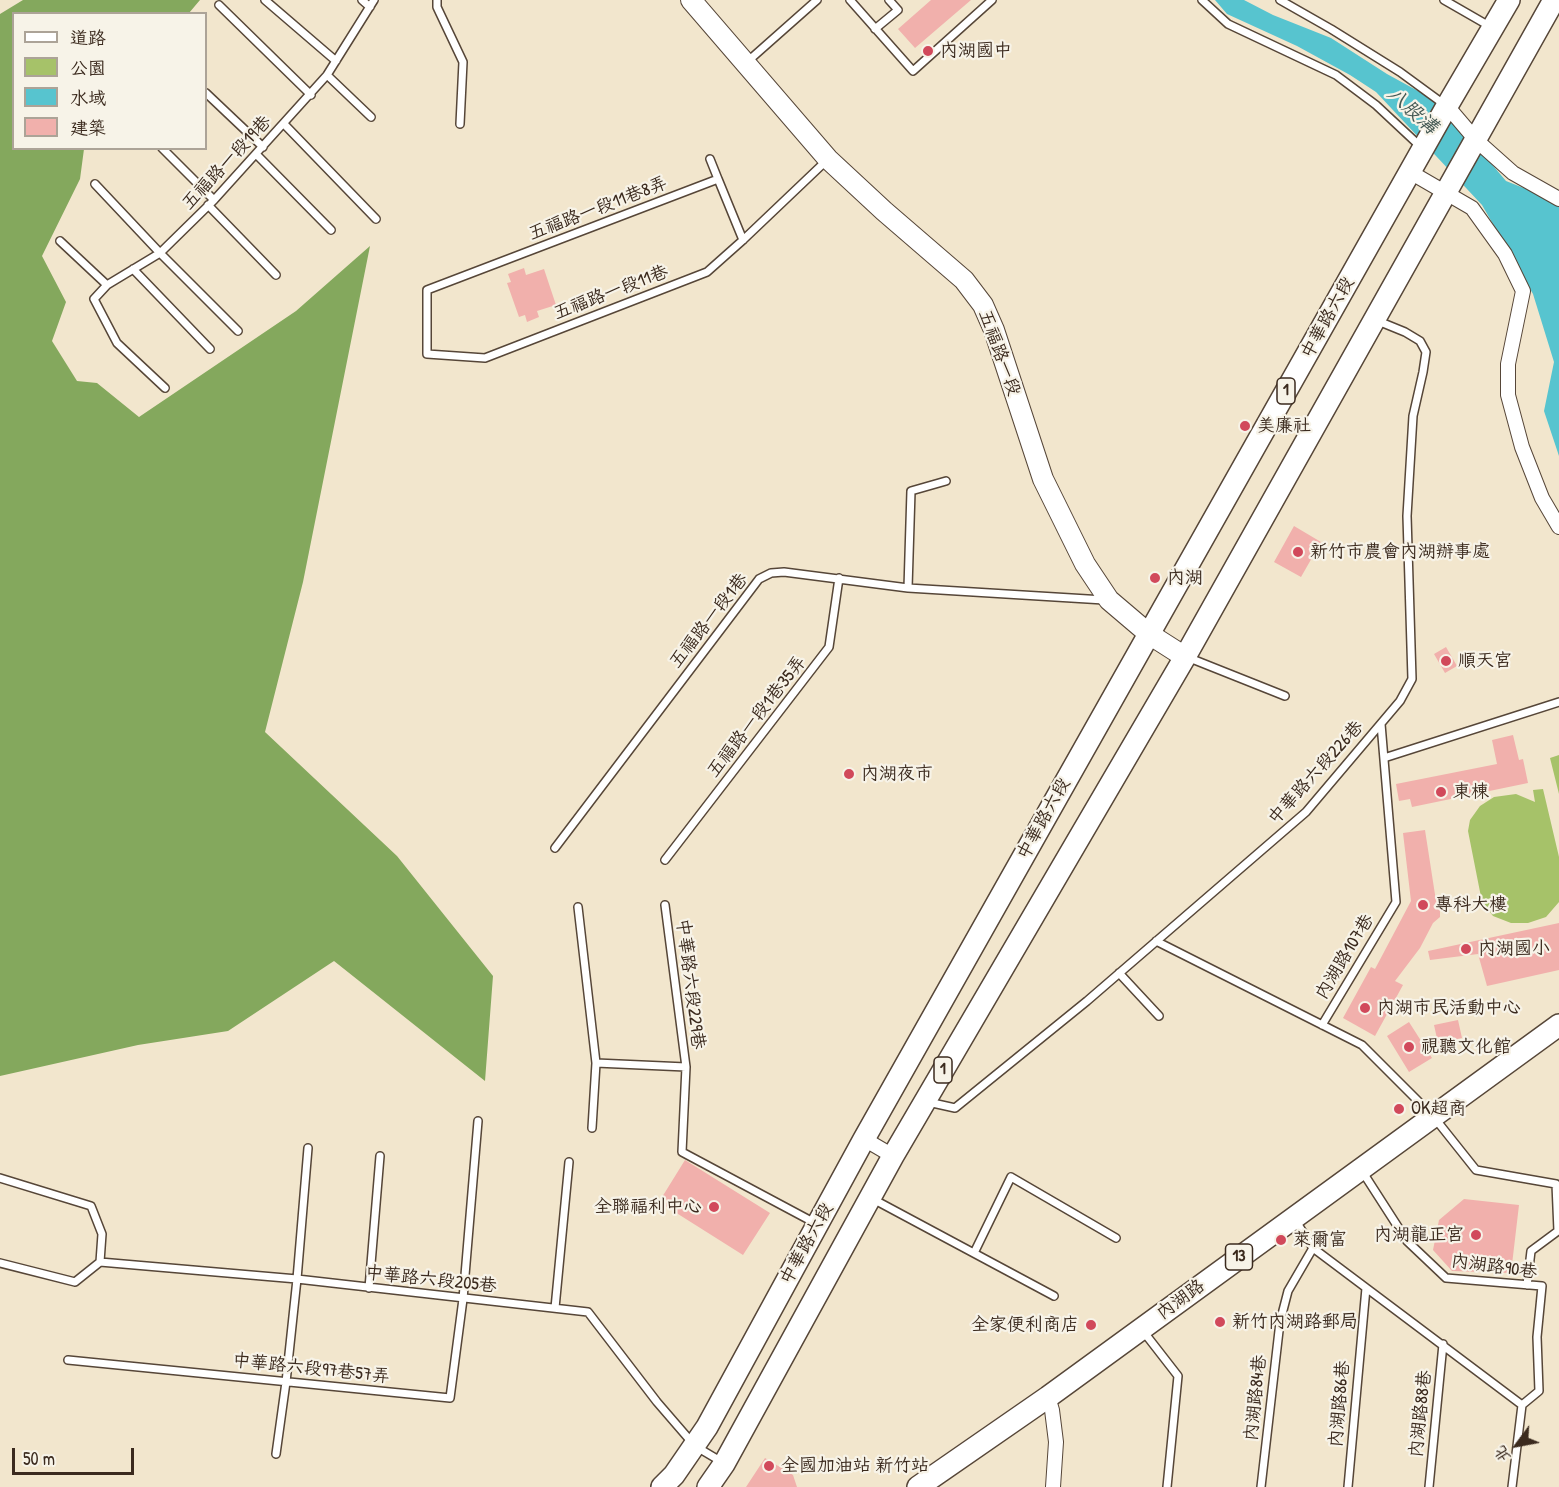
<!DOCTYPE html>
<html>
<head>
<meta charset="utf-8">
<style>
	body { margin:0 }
	#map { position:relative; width:1559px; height:1487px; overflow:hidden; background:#f2e6cd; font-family:"Patrick Hand","LXGW WenKai TC",sans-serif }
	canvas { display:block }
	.legend { position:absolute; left:12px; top:12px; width:195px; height:138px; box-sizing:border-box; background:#f7f3e8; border:2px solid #aca397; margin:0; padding:8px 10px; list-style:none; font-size:18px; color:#3b2a1e }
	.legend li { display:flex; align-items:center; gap:12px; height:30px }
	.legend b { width:30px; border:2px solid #aca397 }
	.north { position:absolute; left:1487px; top:1415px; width:60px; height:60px; -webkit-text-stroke:4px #f7f3e8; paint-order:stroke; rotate:238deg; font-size:16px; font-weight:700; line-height:24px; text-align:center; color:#3b2a1e }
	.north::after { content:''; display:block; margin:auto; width:21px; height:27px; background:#3b2a1e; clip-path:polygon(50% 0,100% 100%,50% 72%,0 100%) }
	.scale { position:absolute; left:12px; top:1448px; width:122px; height:27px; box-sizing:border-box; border:3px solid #3b2a1e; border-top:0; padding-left:8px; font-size:18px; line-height:21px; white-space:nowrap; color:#3b2a1e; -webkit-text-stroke:4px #f7f3e8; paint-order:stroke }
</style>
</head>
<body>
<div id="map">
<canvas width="1559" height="1487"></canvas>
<ul class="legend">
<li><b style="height:8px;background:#fff"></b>道路</li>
<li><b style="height:16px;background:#a6c269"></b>公園</li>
<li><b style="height:16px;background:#57c4cf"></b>水域</li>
<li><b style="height:16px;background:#f1b0ac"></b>建築</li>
</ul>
<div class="north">北</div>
<div class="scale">50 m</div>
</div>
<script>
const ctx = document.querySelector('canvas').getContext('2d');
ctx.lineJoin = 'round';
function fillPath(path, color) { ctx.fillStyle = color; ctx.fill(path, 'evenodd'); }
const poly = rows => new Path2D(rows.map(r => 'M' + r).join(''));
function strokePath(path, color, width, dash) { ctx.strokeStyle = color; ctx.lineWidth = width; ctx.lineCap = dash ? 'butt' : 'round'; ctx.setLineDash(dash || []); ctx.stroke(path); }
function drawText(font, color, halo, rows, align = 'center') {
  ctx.font = font + ' "Patrick Hand","LXGW WenKai TC",sans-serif'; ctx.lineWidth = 4.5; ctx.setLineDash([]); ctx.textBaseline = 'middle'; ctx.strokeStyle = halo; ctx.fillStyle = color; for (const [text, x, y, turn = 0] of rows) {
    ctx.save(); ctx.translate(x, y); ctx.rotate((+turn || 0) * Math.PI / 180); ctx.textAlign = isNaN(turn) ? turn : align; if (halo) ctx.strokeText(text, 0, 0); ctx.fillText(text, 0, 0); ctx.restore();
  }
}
const green = poly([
	[1559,755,1559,794,1550,758],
	[1543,789,1559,857,1559,902,1546,917,1528,923,1511,923,1493,916,1482,902,1468,831,1470,820,1480,806,1494,797,1516,794,1535,802,1533,790]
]);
const forest = poly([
	[23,0,200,0,189,13,14,14,14,148,84,149,80,179,42,256,66,302,52,341,77,381,97,383,139,417,296,311,370,246,303,582,265,732,397,856,493,976,485,1081,334,961,228,1031,138,1045,0,1076,0,14]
]);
const water = poly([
	[1215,0,1244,0,1273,15,1331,38,1387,74,1440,103,1506,181,1559,202,1559,456,1544,411,1554,362,1533,294,1482,205,1376,92,1350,75,1297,46,1227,14]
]);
const building = poly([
	[931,0,971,0,915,48,898,29],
	[524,268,526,275,544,269,556,305,537,311,539,317,527,322,525,315,519,317,507,283,511,282,508,274],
	[1294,526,1321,542,1301,577,1274,562],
	[1446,647,1457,666,1445,673,1434,654],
	[1513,735,1519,760,1523,759,1528,783,1412,807,1410,799,1399,801,1396,784,1497,764,1492,740],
	[1425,830,1436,901,1440,909,1440,917,1433,923,1420,948,1395,981,1403,985,1375,1036,1343,1018,1371,967,1375,969,1411,901,1403,833],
	[1559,923,1559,970,1487,986,1478,954,1430,960,1428,951],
	[1458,1020,1462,1038,1438,1043,1434,1025],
	[1409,1022,1432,1058,1409,1072,1387,1036],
	[685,1160,770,1213,743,1255,659,1202],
	[1464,1199,1519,1205,1511,1273,1452,1271,1433,1250,1439,1220],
	[765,1458,793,1475,797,1487,746,1487]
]);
const lane = poly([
	[265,0,336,61],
	[362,0,370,7],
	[437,0,437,7,463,62,460,124],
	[850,0,913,71,992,0],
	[1202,0,1228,24,1336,75,1376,105,1422,148],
	[1280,0,1331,29,1400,72,1445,105],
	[1444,0,1491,27],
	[219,5,311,95],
	[875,29,898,10,889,0],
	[747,62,817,0],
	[327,75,371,117],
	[206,93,263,147],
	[284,124,376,219],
	[162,148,214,200],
	[256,154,331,230],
	[710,159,718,179],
	[95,184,160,253,107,285,94,299,117,343,165,388],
	[208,205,276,275],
	[743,240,718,179,427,290,427,354,485,358,707,272,743,240,826,161],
	[60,241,107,285],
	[133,269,210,349],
	[238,331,160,253,214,200,327,75,374,0],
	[908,588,911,491,946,481],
	[1187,657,1285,696],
	[1384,758,1559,702],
	[555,848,759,579,771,573,784,572,908,588,1104,600],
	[665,860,829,647,839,578],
	[665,905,686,1067],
	[578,907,596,1063,592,1128],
	[1156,941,1362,1045,1433,1116,1476,1170,1556,1184,1558,1231,1531,1251,1527,1285],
	[1119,973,1159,1016],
	[1322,1025,1396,902,1381,724],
	[596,1063,686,1067,682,1152,815,1223],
	[928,1102,955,1108,1087,1001,1306,812,1400,701,1412,679,1407,516,1413,416,1423,372,1426,352,1420,341,1405,332,1378,321],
	[1362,1171,1407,1241,1446,1278,1542,1286,1537,1337,1539,1391,1522,1405,1512,1487],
	[0,1178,91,1206,102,1234,100,1262],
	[871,1198,1054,1296],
	[1295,1220,1313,1248,1522,1405],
	[974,1253,1011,1177,1116,1238],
	[100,1262,297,1279,588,1312,657,1402,695,1446,722,1462],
	[0,1263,75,1282,100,1262],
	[369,1288,380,1156],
	[555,1308,569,1162],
	[1143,1331,1178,1376,1167,1487],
	[68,1360,450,1398,463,1299,478,1121],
	[276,1454,286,1382,297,1279,308,1148],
	[1261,1487,1280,1322,1288,1291,1313,1248],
	[1348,1487,1366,1288],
	[1429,1487,1443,1344]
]);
const street = poly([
	[1447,106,1476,140,1513,173,1559,199],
	[1410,172,1472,208,1505,254,1523,291,1508,364,1508,395,1522,447,1542,498,1559,527],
	[864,1139,893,1156],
	[1048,1397,1052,1410,1056,1442,1053,1487]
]);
const secondary = poly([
	[691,0,828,159,884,211,964,280,983,305,994,330,1043,479,1085,564,1109,600,1149,634,1185,657]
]);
const primary = poly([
	[662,1487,674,1475,707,1427,864,1139,1447,106,1509,0],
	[708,1487,724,1464,893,1156,1185,657,1554,0],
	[918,1487,1048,1397,1559,1025]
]);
const markers = [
	[928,51,6,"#d1495b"],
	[1245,426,6,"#d1495b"],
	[1298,552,6,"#d1495b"],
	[1155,578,6,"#d1495b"],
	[1446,661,6,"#d1495b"],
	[849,774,6,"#d1495b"],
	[1441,792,6,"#d1495b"],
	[1423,905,6,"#d1495b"],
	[1466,949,6,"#d1495b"],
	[1365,1008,6,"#d1495b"],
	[1409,1047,6,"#d1495b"],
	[1399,1109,6,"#d1495b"],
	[714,1207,6,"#d1495b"],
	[1476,1235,6,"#d1495b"],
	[1281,1240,6,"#d1495b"],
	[1220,1322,6,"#d1495b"],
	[1091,1325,6,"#d1495b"],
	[769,1466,6,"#d1495b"]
];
const shields = [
	[1286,391,18],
	[943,1070,18],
	[1239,1257,27]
];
const shieldNames = [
	["1",1286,391],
	["1",943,1070],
	["13",1239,1257]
];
const poiNames = [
	["內湖國中",940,51],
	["美廉社",1257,426],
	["新竹市農會內湖辦事處",1310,552],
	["內湖",1167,578],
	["順天宮",1458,661],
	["內湖夜市",861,774],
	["東棟",1453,792],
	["專科大樓",1435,905],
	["內湖國小",1478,949],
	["內湖市民活動中心",1377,1008],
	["視聽文化館",1421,1047],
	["OK超商",1411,1109],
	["全聯福利中心",702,1207,"right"],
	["內湖龍正宮",1464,1235,"right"],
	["萊爾富",1293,1240],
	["新竹內湖路郵局",1232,1322],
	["全家便利商店",1079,1325,"right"],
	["全國加油站 新竹站",781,1466]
];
const streetNames = [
	["五福路一段19巷",227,163,-47],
	["五福路一段11巷8弄",598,209,-21],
	["五福路一段11巷",611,293,-21],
	["中華路六段",1328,318,-61],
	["五福路一段",999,353,70],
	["五福路一段1巷",709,621,-52],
	["五福路一段1巷35弄",757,717,-52],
	["中華路六段226巷",1316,773,-48],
	["中華路六段",1044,819,-61],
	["內湖路107巷",1345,957,-59],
	["中華路六段229巷",690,984,83],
	["中華路六段",807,1244,-61],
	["內湖路90巷",1494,1267,8],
	["中華路六段205巷",431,1280,6],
	["內湖路",1181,1300,-36],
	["中華路六段97巷57弄",311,1369,6],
	["內湖路84巷",1256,1398,-84],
	["內湖路86巷",1340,1404,-85],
	["內湖路88巷",1421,1414,-84]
];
const waterNames = [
	["八股溝",1412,111,41]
];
fillPath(green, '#a6c269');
fillPath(forest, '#84a85d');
fillPath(water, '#57c4cf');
fillPath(building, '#f1b0ac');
strokePath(lane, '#564638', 10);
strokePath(street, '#564638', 16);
strokePath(secondary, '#564638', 22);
strokePath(primary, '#564638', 24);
strokePath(lane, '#fff', 7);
strokePath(street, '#fff', 14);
strokePath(secondary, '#fff', 20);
strokePath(primary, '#fff', 21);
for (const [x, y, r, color] of markers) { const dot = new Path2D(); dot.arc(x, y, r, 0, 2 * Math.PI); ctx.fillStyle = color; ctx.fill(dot); strokePath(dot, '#f7f3e8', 2); }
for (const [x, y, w] of shields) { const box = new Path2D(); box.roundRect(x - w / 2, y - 13, w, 26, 4.5); ctx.fillStyle = '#f7f3e8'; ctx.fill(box); strokePath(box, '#3b2a1e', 1.5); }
drawText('bold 16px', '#3b2a1e', null, shieldNames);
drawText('18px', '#3b2a1e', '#f7f3e8', poiNames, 'left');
drawText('18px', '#3b2a1e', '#f7f3e8', streetNames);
drawText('italic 20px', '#435853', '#f7f3e8', waterNames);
</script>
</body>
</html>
